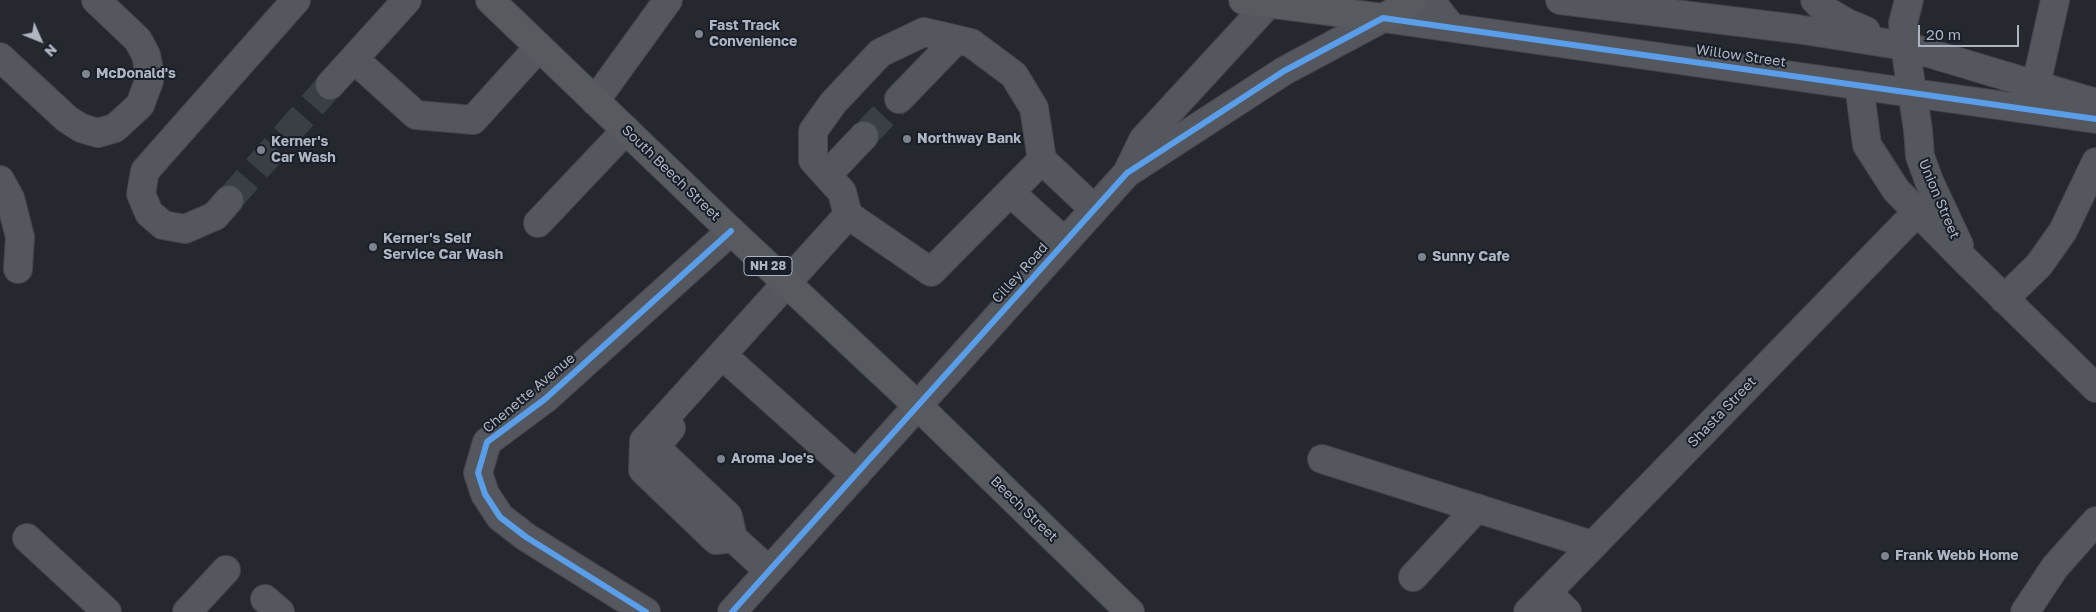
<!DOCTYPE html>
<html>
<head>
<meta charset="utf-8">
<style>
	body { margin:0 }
	#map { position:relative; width:2096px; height:612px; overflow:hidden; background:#25292f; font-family:"Golos Text",sans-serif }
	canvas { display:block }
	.north { position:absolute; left:15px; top:15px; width:50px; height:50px; -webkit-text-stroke:4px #191f28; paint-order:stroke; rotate:134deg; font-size:14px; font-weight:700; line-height:20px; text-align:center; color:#aeb5c1 }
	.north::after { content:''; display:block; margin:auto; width:18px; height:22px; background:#aeb5c1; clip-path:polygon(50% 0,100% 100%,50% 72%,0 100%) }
	.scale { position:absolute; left:1918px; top:25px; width:101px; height:22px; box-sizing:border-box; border:2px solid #aeb5c1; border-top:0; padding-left:6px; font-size:15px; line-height:18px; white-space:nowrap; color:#aeb5c1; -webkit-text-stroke:4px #191f28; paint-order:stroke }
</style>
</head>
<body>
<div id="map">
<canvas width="2096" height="612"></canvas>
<div class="north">N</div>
<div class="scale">20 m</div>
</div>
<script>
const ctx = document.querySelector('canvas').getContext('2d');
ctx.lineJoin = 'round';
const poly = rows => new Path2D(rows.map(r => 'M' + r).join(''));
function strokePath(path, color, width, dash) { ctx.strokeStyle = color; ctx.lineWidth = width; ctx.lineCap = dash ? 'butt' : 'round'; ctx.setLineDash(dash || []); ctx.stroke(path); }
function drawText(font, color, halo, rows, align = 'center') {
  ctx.font = font + ' "Golos Text",sans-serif'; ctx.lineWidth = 4; ctx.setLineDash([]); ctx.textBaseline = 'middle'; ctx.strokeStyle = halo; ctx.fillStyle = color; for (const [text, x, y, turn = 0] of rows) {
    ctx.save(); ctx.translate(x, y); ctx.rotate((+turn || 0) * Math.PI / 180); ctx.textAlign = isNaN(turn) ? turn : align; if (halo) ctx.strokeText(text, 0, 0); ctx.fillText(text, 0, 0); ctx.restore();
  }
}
const minorTunnel = poly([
	[864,136,899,99],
	[229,200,330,85]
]);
const minor = poly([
	[1430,0,1451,27],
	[1560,0,1797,29,1905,46,2096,103],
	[1815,0,1825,10,1847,23,1866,31],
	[1909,0,1903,23,1905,46,1918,130,1920,156,1929,181,1959,245],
	[0,57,67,119,81,128,98,133,115,128,140,105,149,81,149,70,146,55,138,40,96,0],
	[354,59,416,115,473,120,539,47],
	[330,85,407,0],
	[1859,85,1867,145,1896,190,1967,262,2096,388],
	[2036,85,2055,0],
	[899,99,956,40],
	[595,101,668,0],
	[1042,160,931,272,848,215,842,192,813,160,813,131,833,103,880,53,924,32,971,43,1014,75,1034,108,1042,160,1094,209],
	[1128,171,1143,140,1269,3],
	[827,175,864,136],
	[0,180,10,198,20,237,18,269],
	[1011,193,1065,242],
	[229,200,215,216,185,229,163,225,149,213,141,194,145,171,296,0],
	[538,223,626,130],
	[2004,299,2039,265,2063,231,2096,162],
	[722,355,856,475],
	[671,428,655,447,728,516,733,538],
	[1322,459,1592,545],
	[27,538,107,612],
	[769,571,733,538,716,540,643,470,644,441,848,215],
	[1413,577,1477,508],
	[1547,592,1567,612],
	[265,599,280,612],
	[187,612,226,570],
	[646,612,526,537,500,517,485,494,478,473,487,442,545,399,731,231],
	[732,612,1127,173,1284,71,1383,18,2096,119],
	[1528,612,1917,212],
	[2025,612,2055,567,2096,521]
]);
const major = poly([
	[490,0,731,231,918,406,1130,612],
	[1243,0,1383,18,1414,0]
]);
const cycleway = poly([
	[646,612,526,537,500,517,485,494,478,473,487,442,545,399,731,231],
	[732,612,1127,173,1284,71,1383,18,2096,119]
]);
const markers = [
	[699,34,5,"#7e848e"],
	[86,74,5,"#7e848e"],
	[907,139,5,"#7e848e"],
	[261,150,5,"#7e848e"],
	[373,247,5,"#7e848e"],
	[1422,257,5,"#7e848e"],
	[721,459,5,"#7e848e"],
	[1885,556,5,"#7e848e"]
];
const shields = [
	[768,266,48]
];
const shieldNames = [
	["NH 28",768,266]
];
const poiNames = [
	["Fast Track",709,26],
	["Convenience",709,42],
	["McDonald's",96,74],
	["Northway Bank",917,139],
	["Kerner's",271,142],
	["Car Wash",271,158],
	["Kerner's Self",383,239],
	["Service Car Wash",383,255],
	["Sunny Cafe",1432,257],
	["Aroma Joe's",731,459],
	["Frank Webb Home",1895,556]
];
const streetNames = [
	["Willow Street",1741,56,8],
	["South Beech Street",671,173,44],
	["Union Street",1939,199,67],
	["Cilley Road",1020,273,-48],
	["Chenette Avenue",529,393,-40],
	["Shasta Street",1722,412,-46],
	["Beech Street",1024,509,44]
];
strokePath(minorTunnel, '#3a3e45', 28, [28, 14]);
strokePath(minor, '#42454a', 30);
strokePath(major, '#42454c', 30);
strokePath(minor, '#54575e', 28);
strokePath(major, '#575a5f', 28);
strokePath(cycleway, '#5a9eea', 6);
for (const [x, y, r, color] of markers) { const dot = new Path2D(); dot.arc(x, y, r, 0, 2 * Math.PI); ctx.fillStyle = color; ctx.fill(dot); strokePath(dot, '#191f28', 2); }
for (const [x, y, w] of shields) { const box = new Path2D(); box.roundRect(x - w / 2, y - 9.5, w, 19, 4); ctx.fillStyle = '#191f28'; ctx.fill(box); strokePath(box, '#aeb5c1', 1); }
drawText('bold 12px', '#aeb5c1', null, shieldNames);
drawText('bold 14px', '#aeb5c1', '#191f28', poiNames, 'left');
drawText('14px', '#aeb5c1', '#191f28', streetNames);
</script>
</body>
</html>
